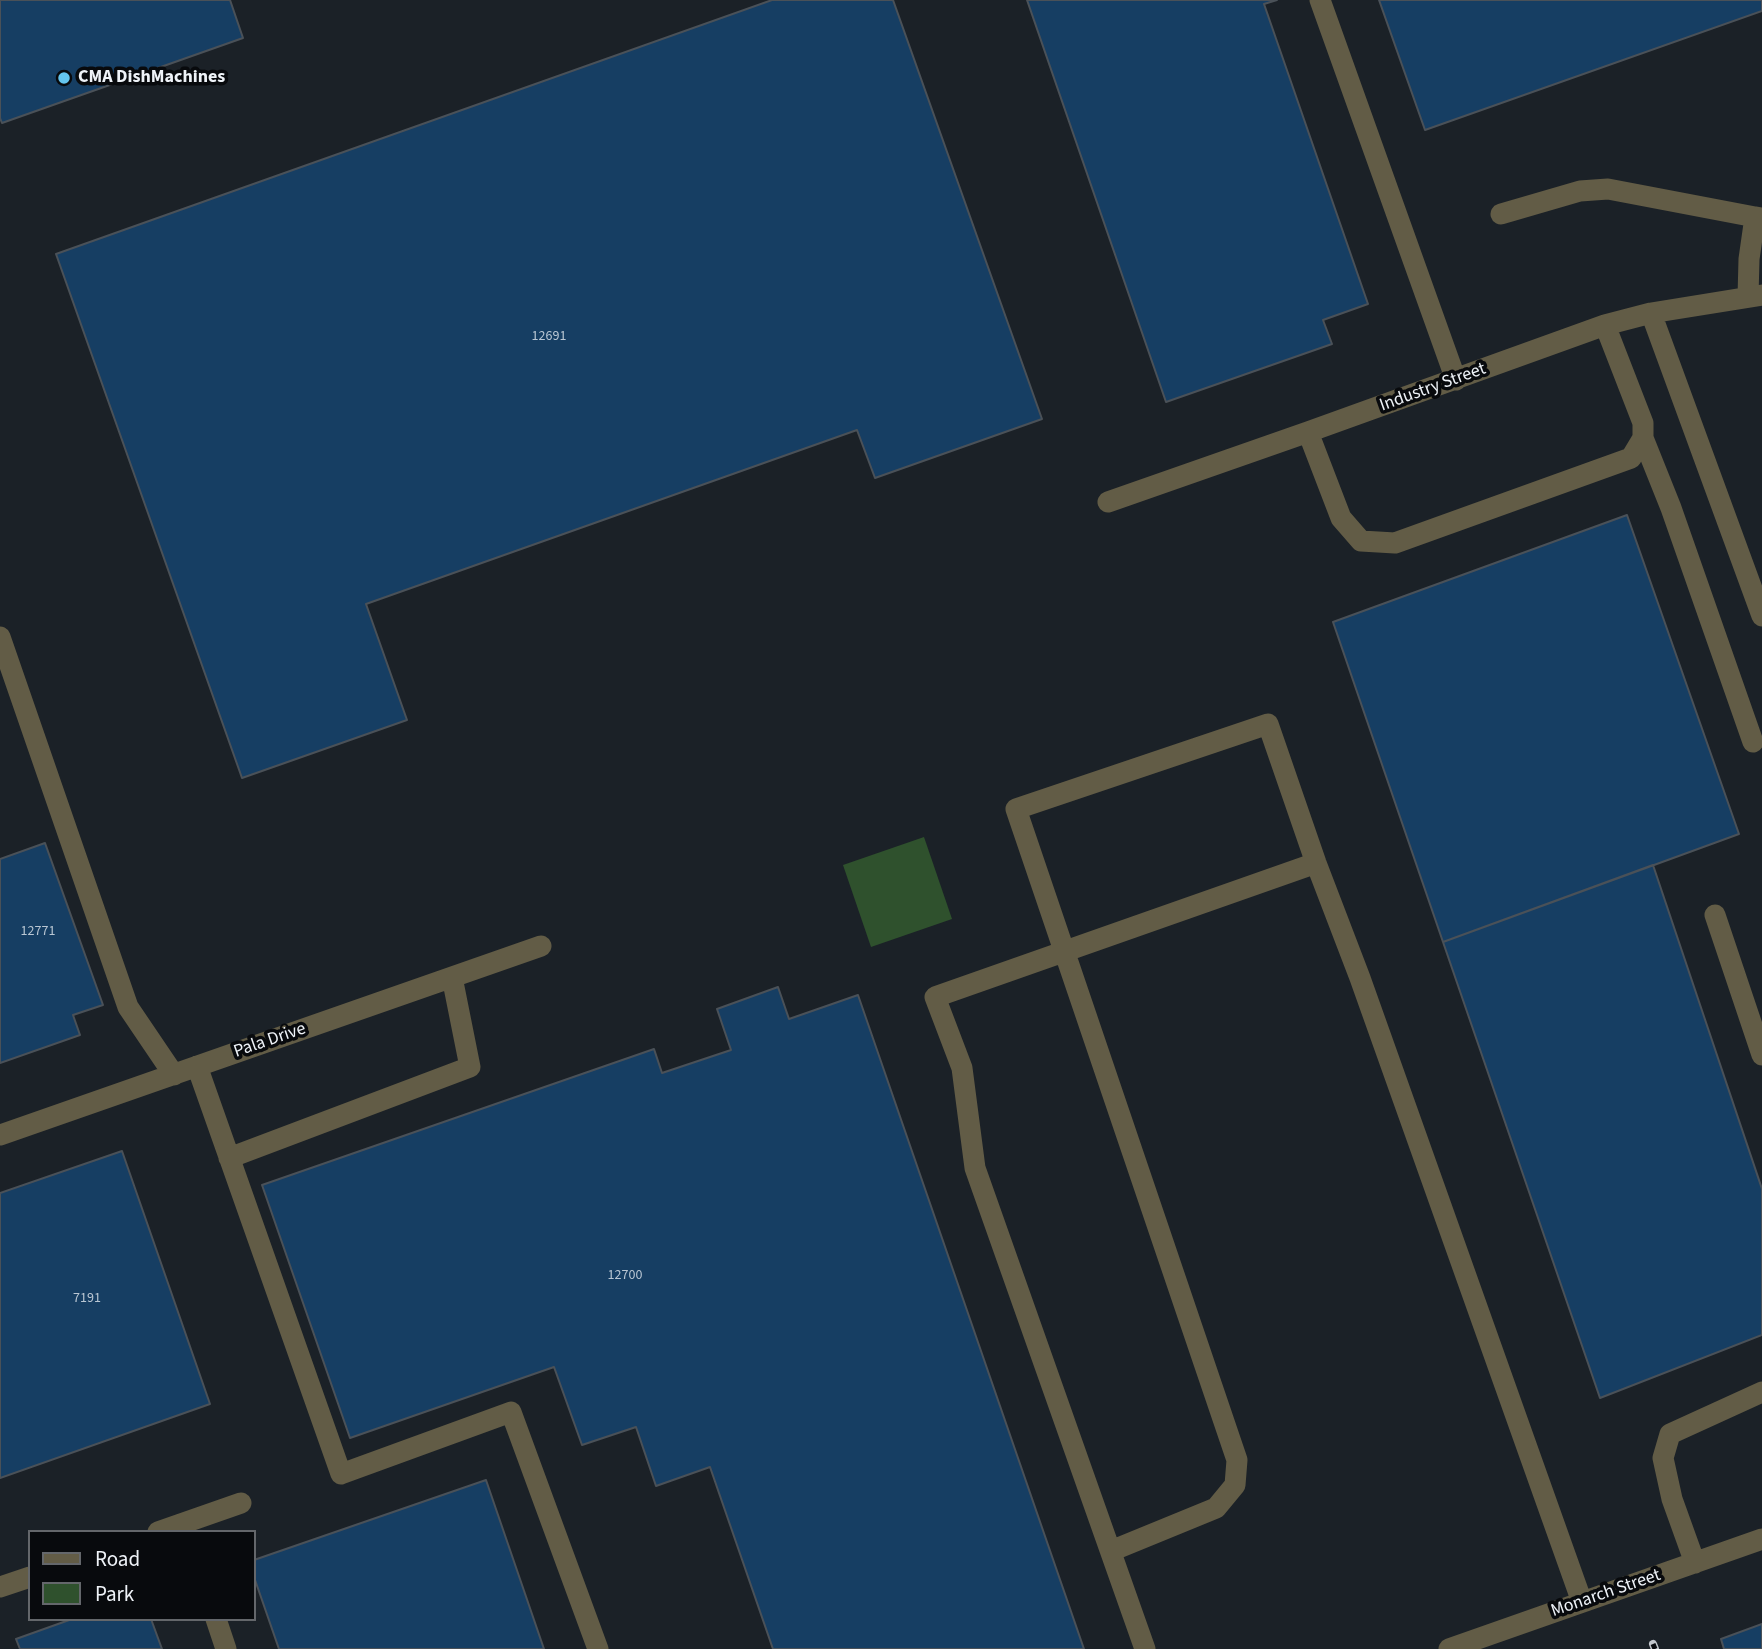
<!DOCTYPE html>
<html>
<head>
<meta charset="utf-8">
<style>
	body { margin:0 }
	#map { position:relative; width:1762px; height:1649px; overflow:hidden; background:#1b2127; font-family:"Source Sans 3",sans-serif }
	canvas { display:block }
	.legend { position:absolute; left:28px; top:1530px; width:228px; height:91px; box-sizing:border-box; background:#080a0d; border:2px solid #64676b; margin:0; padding:9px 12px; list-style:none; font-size:21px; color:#eff3f8 }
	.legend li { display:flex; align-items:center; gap:14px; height:35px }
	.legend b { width:35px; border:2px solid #64676b }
</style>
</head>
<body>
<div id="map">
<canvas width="1762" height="1649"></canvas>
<ul class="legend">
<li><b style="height:9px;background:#625c46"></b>Road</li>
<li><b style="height:19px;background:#2f512d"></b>Park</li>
</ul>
</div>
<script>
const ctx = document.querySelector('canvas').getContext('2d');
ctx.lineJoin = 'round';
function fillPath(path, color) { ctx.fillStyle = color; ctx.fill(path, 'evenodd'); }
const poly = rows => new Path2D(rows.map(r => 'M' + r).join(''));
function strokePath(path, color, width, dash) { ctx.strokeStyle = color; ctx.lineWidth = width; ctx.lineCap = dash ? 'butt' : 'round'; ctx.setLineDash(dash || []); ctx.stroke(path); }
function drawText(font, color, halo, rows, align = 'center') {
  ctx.font = font + ' "Source Sans 3",sans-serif'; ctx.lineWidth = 7; ctx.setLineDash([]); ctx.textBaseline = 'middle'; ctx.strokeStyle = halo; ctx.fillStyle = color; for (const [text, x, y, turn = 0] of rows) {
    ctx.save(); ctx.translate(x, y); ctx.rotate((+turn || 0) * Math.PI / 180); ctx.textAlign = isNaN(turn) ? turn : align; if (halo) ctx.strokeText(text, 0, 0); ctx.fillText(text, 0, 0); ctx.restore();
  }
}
const green = poly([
	[924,837,952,919,871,947,843,865]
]);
const building = poly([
	[0,0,230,0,243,38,2,123,0,118,0,0],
	[772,0,893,0,1042,419,875,478,857,430,366,604,407,720,242,778,56,254,772,0],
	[1027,0,1277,0,1264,4,1368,304,1323,320,1332,344,1166,402,1027,0],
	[1379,0,1762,0,1762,11,1425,130,1379,0],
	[1627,515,1739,834,1443,942,1333,622,1627,515],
	[45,843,103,1005,73,1015,80,1035,0,1063,0,859,45,843],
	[1653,865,1762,1189,1762,1335,1600,1398,1443,942,1653,865],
	[778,987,789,1019,858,995,1084,1649,773,1649,710,1467,656,1486,636,1427,582,1445,554,1367,350,1438,262,1185,654,1049,662,1073,731,1050,717,1009,778,987],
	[122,1151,210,1404,0,1478,0,1193,122,1151],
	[486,1480,544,1649,279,1649,254,1577,254,1560,486,1480],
	[72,1619,151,1619,162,1649,20,1649,16,1639,72,1619],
	[1762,1624,1762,1649,1724,1649,1721,1639,1762,1624]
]);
const minor = poly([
	[1320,0,1456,380],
	[1501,214,1580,191,1608,189,1755,217],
	[1748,297,1749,259,1755,217,1762,218],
	[1651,313,1762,616],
	[1308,432,1341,518,1361,541,1395,543,1631,458,1643,438,1643,423,1605,325],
	[1643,438,1671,508,1753,742],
	[1108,502,1308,432,1605,325,1651,313,1762,295],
	[0,637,128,1007,174,1075],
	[1715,915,1762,1055],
	[197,1066,341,1474,511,1412,598,1649],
	[0,1135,541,946],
	[229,1158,470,1067,452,977],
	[158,1532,241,1503],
	[1111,1551,1216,1508,1235,1485,1237,1460,1016,809,1268,724,1316,863,1360,978,1582,1602],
	[1695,1563,1672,1499,1663,1458,1670,1434,1762,1392],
	[0,1587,30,1577],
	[216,1619,226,1649],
	[1145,1649,975,1168,962,1068,935,997,1316,863],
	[1449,1649,1762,1539]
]);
const rail = poly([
	[1653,1644,1655,1649]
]);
const markers = [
	[64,78,7,"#64c5ee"]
];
const numberNames = [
	["12691",549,337],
	["12771",38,932],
	["12700",625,1276],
	["7191",87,1299]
];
const poiNames = [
	["CMA DishMachines",78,78]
];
const streetNames = [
	["Industry Street",1433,388,-20],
	["Pala Drive",270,1041,-19],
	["Monarch Street",1606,1594,-19]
];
fillPath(green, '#2f512d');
fillPath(building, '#163e63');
strokePath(building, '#4a5158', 2);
strokePath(minor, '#625c46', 21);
strokePath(rail, '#c2c6cc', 8);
strokePath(rail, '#080a0d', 5, [16]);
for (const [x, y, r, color] of markers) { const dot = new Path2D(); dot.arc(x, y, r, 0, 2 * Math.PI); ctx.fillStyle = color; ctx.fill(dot); strokePath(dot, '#080a0d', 2.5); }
drawText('14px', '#b9c6d3', null, numberNames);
drawText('bold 18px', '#eff3f8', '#080a0d', poiNames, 'left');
drawText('18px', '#eff3f8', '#080a0d', streetNames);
</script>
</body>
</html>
